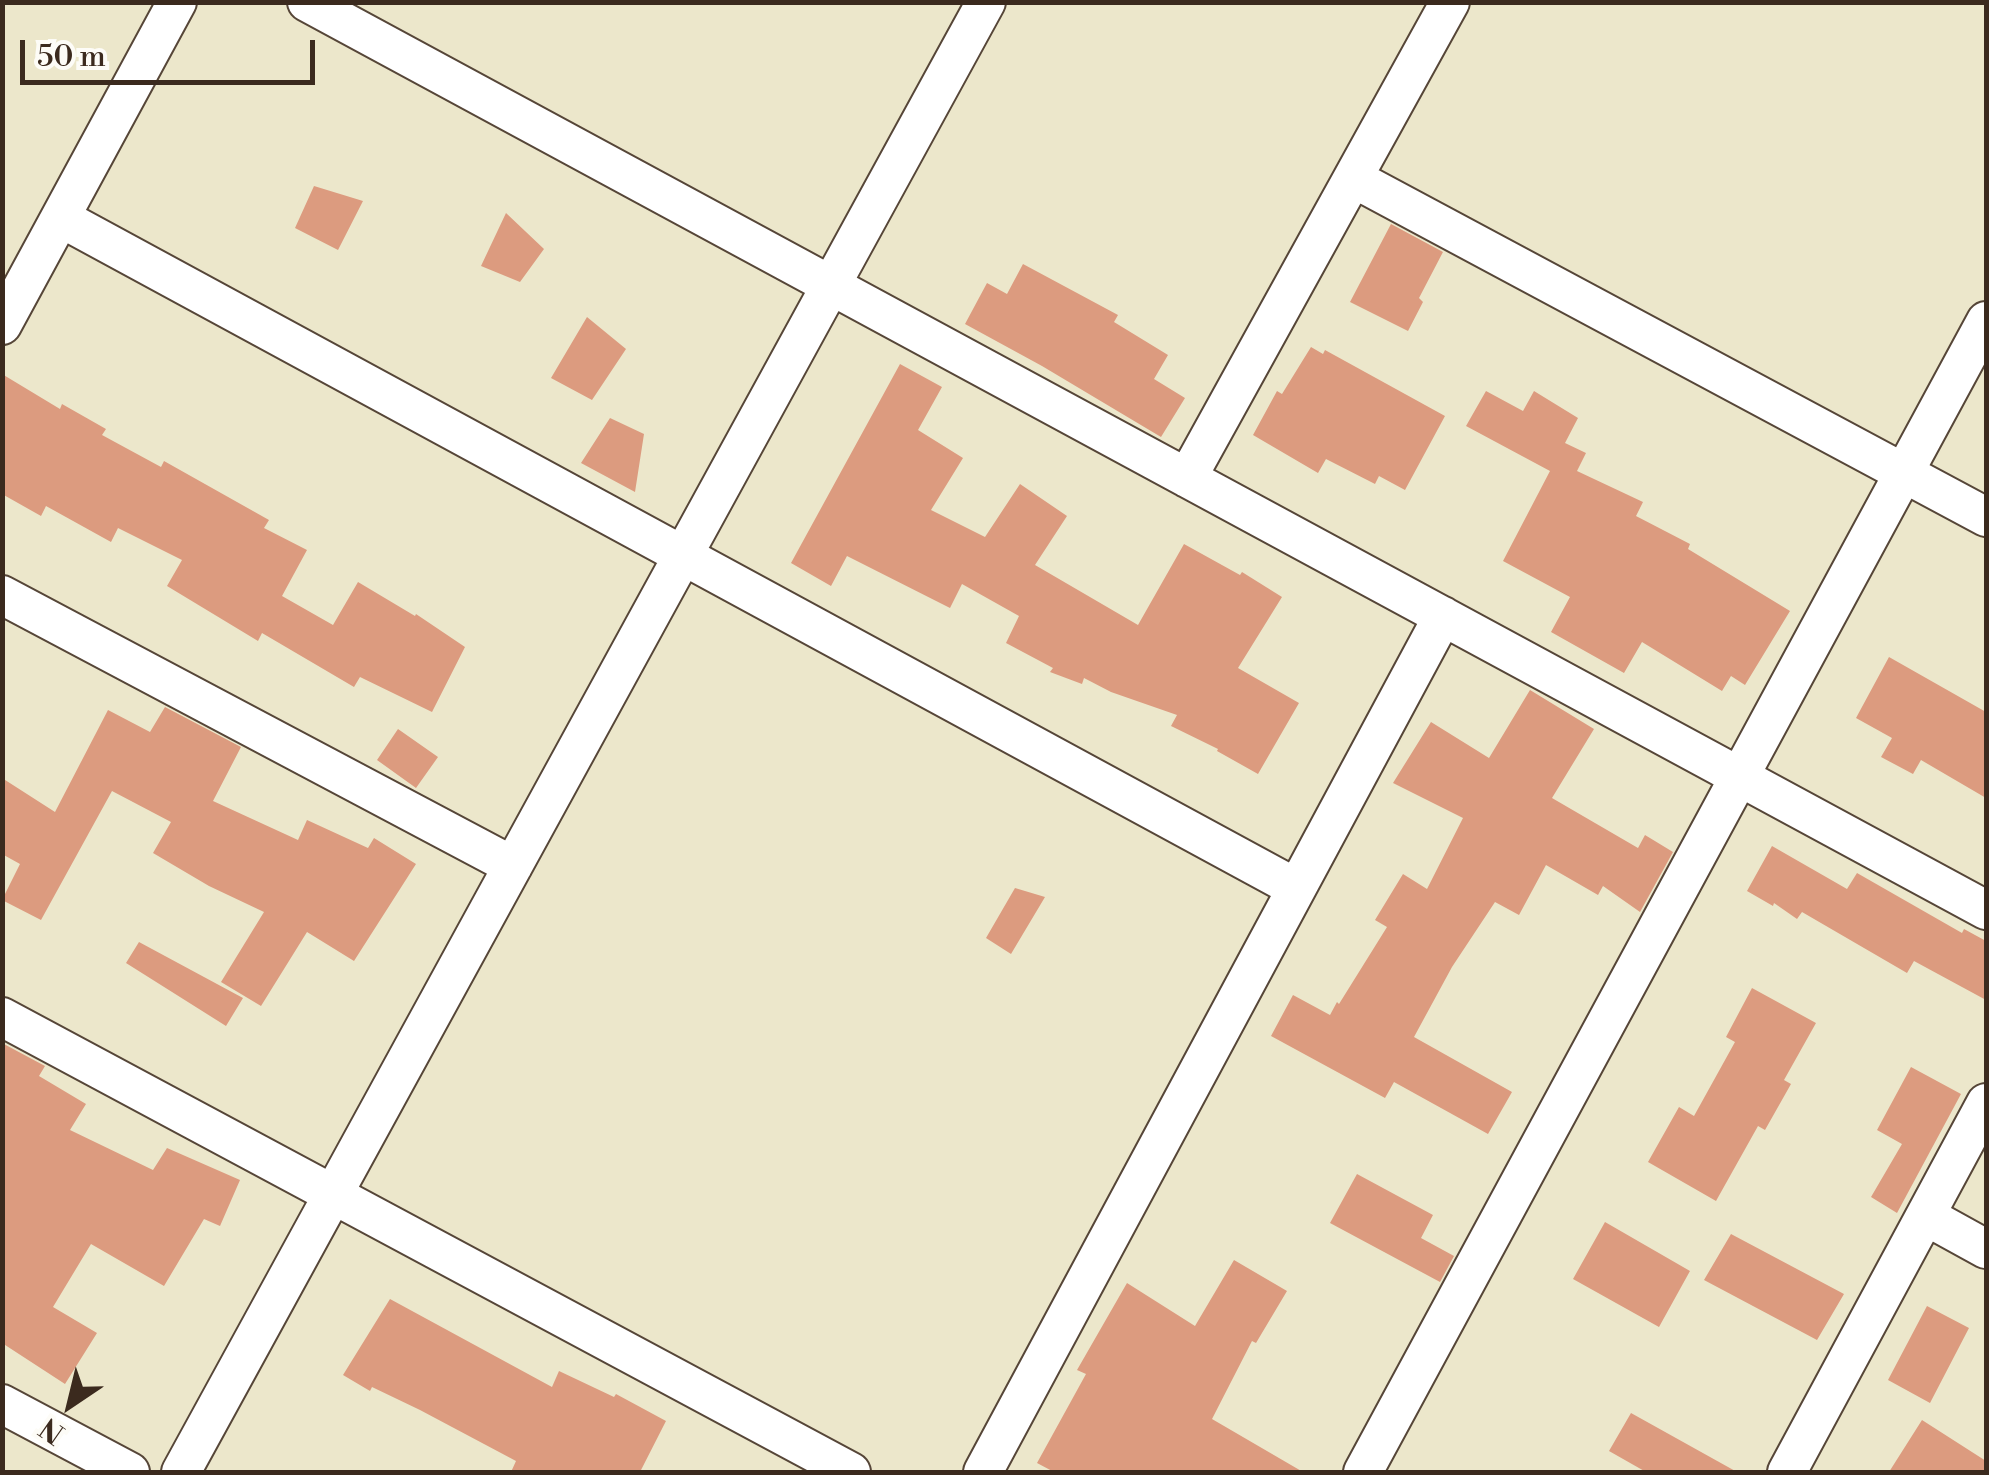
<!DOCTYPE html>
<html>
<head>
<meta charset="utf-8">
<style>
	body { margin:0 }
	#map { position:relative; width:1989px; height:1475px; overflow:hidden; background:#ece7cb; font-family:"Libre Bodoni",serif }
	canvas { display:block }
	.frame { position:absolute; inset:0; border:5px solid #3b2a1e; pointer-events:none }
	.north { position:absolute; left:20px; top:1355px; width:100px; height:100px; -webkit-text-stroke:8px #fdfcf7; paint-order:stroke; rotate:215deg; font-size:28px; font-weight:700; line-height:40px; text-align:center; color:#3b2a1e }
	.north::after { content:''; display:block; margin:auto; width:35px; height:45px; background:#3b2a1e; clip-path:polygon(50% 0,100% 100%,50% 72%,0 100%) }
	.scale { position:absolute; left:20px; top:40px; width:295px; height:45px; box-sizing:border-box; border:5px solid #3b2a1e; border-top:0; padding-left:12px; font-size:30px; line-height:35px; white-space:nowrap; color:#3b2a1e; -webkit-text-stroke:8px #fdfcf7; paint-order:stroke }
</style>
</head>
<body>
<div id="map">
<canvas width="1989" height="1475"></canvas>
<div class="frame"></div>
<div class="north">N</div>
<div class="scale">50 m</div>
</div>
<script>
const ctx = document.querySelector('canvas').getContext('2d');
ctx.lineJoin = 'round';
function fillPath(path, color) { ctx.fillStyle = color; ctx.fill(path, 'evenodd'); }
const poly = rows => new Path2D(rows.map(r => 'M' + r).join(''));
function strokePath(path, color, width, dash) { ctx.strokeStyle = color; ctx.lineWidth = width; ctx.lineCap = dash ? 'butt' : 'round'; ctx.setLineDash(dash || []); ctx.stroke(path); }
const building = poly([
	[314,186,363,201,338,250,295,228],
	[506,213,544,249,520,282,481,266],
	[1391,224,1443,252,1419,298,1423,302,1408,331,1350,302],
	[1023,264,1118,315,1114,322,1168,355,1154,379,1185,398,1161,437,1042,366,965,324,987,283,1007,294],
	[587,317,626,349,592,400,551,378],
	[1311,347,1323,354,1325,350,1445,416,1405,490,1379,476,1375,484,1326,459,1318,473,1253,435,1277,391,1282,394],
	[900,364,942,387,918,430,963,458,931,510,985,537,1020,484,1067,516,1035,565,1138,625,1184,544,1240,575,1242,572,1282,597,1238,668,1299,703,1258,774,1217,751,1218,749,1171,726,1177,715,1111,692,1084,678,1082,684,1050,672,1053,668,1006,643,1019,616,962,584,950,608,847,556,831,586,791,563],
	[2,374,60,409,62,404,106,429,102,435,161,467,164,461,269,520,264,528,307,550,282,596,333,625,358,582,415,616,416,614,465,647,432,712,360,677,354,687,262,633,258,641,167,586,182,560,118,528,111,542,46,506,41,516,2,494],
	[1486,391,1523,411,1534,391,1578,418,1565,443,1586,453,1577,471,1643,502,1636,516,1690,544,1688,549,1790,611,1745,685,1731,676,1722,691,1642,642,1624,673,1551,632,1570,597,1503,561,1550,471,1466,426],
	[610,418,644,434,635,492,581,463],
	[1889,657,1986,712,1986,798,1921,760,1913,774,1881,757,1892,738,1856,718],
	[1530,690,1594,729,1552,798,1638,848,1645,835,1673,852,1640,912,1603,886,1598,895,1546,865,1519,915,1495,902,1452,967,1414,1037,1512,1092,1488,1134,1394,1082,1385,1098,1271,1036,1293,995,1330,1015,1337,1002,1339,1004,1387,927,1375,920,1403,874,1427,889,1463,818,1393,783,1431,722,1489,758],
	[165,707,241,747,213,801,298,840,307,820,368,848,374,838,416,864,354,961,307,932,261,1006,221,982,264,912,209,886,153,853,171,822,112,791,41,920,2,900,20,864,2,854,2,778,55,812,108,710,150,732],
	[398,729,438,757,416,788,377,760],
	[1772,846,1847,889,1857,873,1962,933,1964,929,1986,941,1986,1000,1914,961,1907,973,1802,912,1797,919,1774,903,1773,906,1747,891],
	[1015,888,1045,897,1011,954,986,938],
	[139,942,243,998,226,1026,126,963],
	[1752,988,1816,1023,1784,1080,1791,1084,1765,1130,1758,1126,1716,1201,1648,1162,1679,1107,1694,1116,1735,1042,1726,1037],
	[2,1043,45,1066,39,1076,86,1104,70,1130,153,1170,167,1148,240,1180,220,1226,204,1219,164,1286,91,1244,53,1307,97,1333,65,1384,2,1343],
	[1911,1067,1961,1094,1897,1213,1871,1197,1902,1144,1877,1130],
	[1357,1174,1433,1215,1421,1238,1454,1256,1440,1282,1330,1223],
	[1605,1222,1690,1271,1659,1327,1573,1279],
	[1731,1234,1844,1294,1817,1340,1704,1280],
	[1234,1260,1287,1291,1256,1343,1252,1341,1212,1419,1303,1472,1054,1472,1037,1463,1086,1374,1077,1370,1127,1283,1195,1326],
	[390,1299,552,1387,559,1371,614,1397,616,1394,666,1421,640,1472,511,1472,516,1461,420,1410,372,1387,370,1391,343,1375],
	[1927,1306,1969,1328,1930,1403,1888,1380],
	[1631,1413,1737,1472,1646,1472,1609,1451],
	[1922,1420,1986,1461,1986,1472,1889,1472]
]);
const minor = poly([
	[307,2,1986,910],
	[1353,178,1986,517],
	[61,218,1296,888],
	[2,325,177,2],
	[1187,478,1450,2],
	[2,595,513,866],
	[2,1017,851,1472],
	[1926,1216,1986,1249],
	[2,1404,130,1472],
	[181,1472,986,2],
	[983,1472,1443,616],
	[1363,1472,1986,321],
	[1787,1472,1986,1103]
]);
fillPath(building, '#dc9b7f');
strokePath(minor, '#564638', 42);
strokePath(minor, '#fff', 38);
</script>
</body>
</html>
